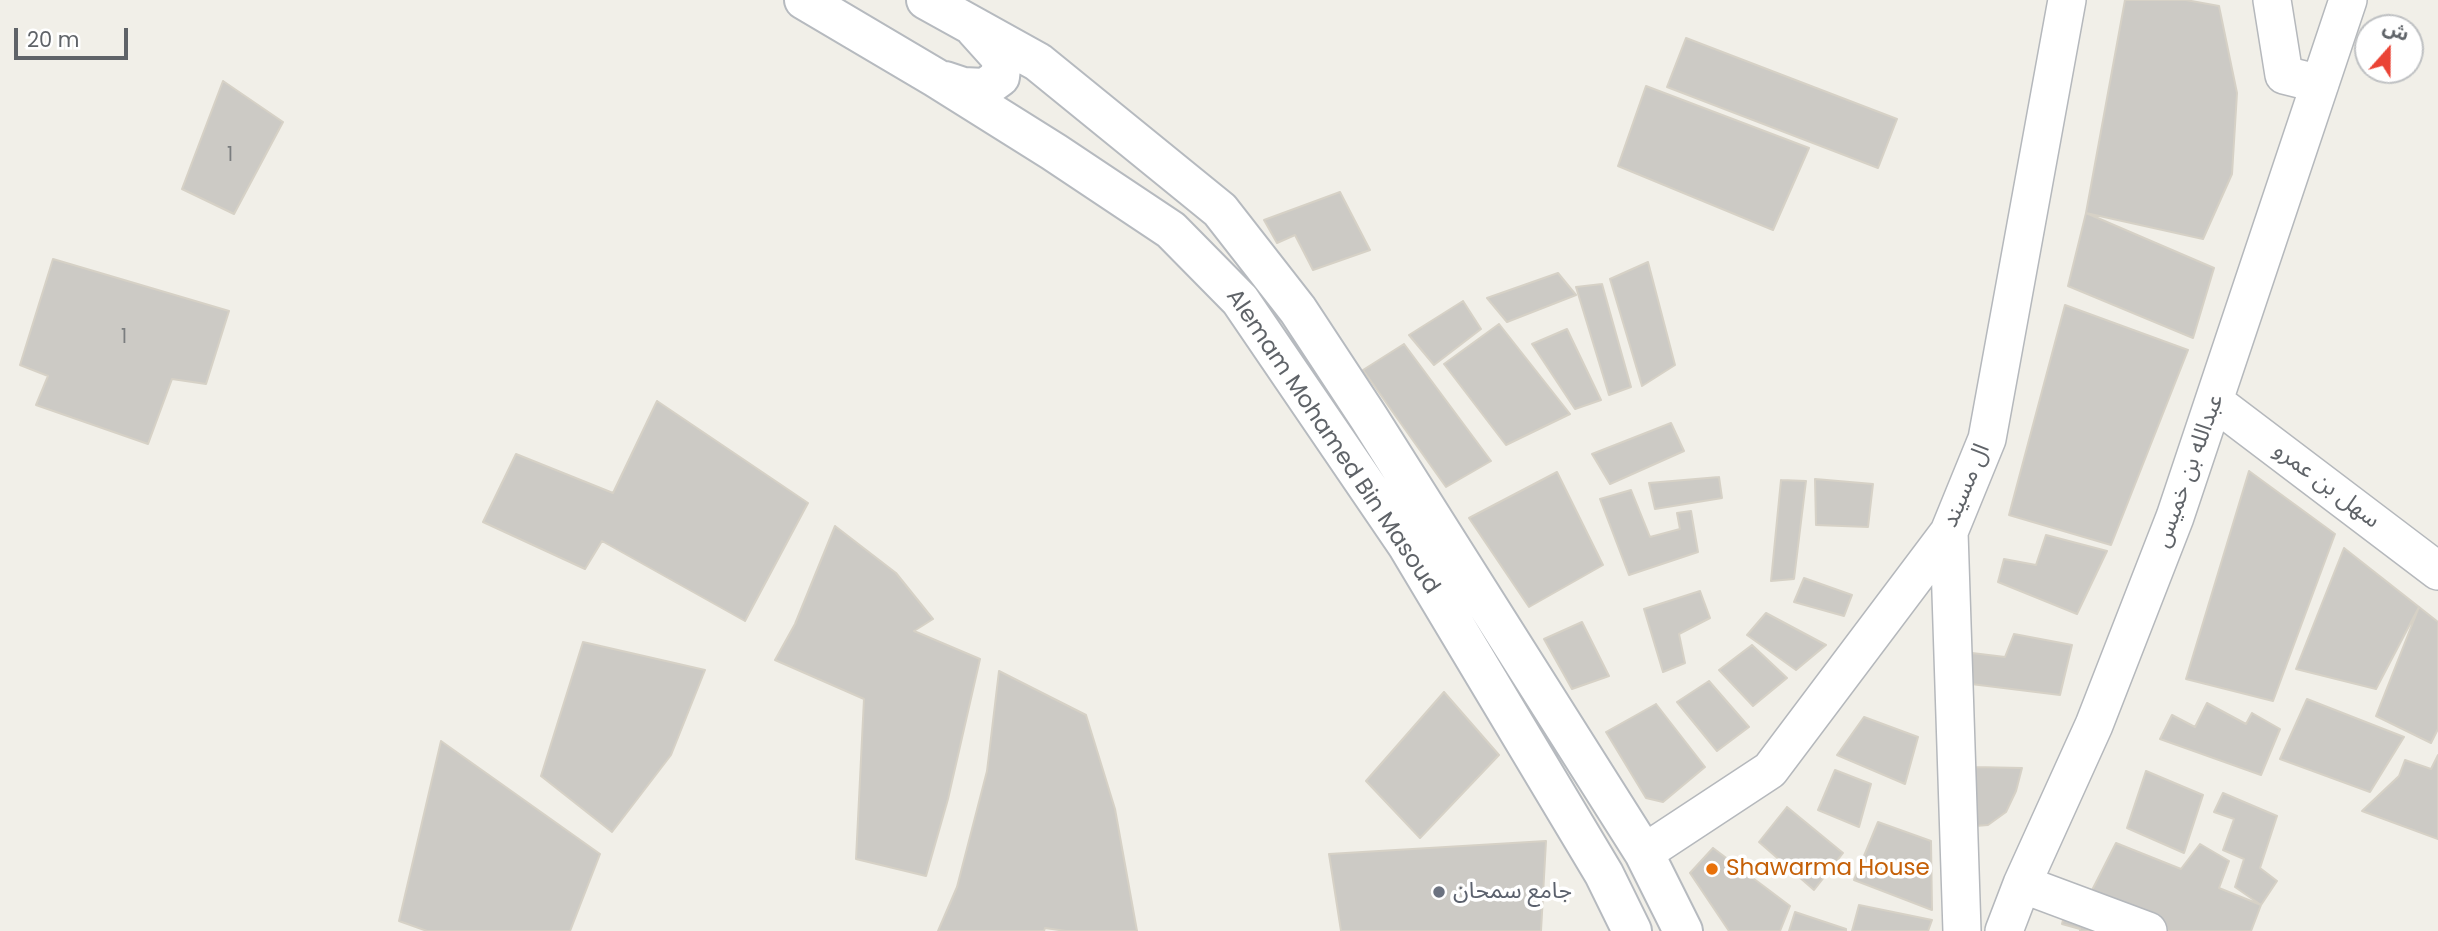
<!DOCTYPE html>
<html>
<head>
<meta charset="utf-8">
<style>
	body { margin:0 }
	#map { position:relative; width:2438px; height:931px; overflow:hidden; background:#f1efe8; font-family:Poppins,"Noto Sans Arabic",sans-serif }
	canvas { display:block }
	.north { position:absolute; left:2354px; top:14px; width:70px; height:70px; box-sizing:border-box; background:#fff; border:2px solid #bfc1c3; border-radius:50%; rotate:21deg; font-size:19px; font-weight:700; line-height:28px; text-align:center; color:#5f6368 }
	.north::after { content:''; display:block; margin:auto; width:24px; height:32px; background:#ea4335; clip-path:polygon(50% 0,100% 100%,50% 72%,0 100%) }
	.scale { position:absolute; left:14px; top:28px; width:114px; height:32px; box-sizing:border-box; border:4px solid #5f6368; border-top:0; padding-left:9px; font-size:21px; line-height:24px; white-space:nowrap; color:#5f6368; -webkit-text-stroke:5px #fff; paint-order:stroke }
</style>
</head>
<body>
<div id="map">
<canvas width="2438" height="931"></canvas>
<div class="north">ش</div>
<div class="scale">20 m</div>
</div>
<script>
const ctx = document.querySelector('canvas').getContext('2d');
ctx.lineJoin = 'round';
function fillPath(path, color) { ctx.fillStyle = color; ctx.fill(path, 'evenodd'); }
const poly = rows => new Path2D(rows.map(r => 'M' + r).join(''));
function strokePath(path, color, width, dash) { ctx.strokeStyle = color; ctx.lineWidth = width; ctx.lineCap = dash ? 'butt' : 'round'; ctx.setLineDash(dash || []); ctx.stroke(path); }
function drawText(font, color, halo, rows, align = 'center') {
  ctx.font = font + ' Poppins,"Noto Sans Arabic",sans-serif'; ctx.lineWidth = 7; ctx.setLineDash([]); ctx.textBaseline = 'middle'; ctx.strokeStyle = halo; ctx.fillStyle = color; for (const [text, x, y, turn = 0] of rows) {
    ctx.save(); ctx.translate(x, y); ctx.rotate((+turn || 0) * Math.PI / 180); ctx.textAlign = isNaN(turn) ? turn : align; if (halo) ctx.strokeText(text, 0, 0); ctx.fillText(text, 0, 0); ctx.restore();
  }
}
const building = poly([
	[2125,0,2186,0,2219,6,2237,93,2232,174,2203,239,2086,213,2125,0],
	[1686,38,1897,119,1878,168,1667,87,1686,38],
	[223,81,283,122,234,214,182,189,223,81],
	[1646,86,1809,148,1773,230,1618,166,1646,86],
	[1340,192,1370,250,1313,270,1295,235,1277,243,1264,220,1340,192],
	[2086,213,2214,268,2193,338,2068,286,2086,213],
	[53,259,229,311,206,384,172,379,148,444,36,405,48,376,20,365,53,259],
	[1648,262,1675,365,1642,386,1610,279,1648,262],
	[1558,273,1576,295,1507,322,1487,298,1558,273],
	[1602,284,1631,387,1609,395,1576,287,1602,284],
	[1463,301,1481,329,1434,365,1409,335,1463,301],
	[2065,305,2188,350,2111,545,2009,515,2065,305],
	[1499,324,1570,414,1506,445,1444,364,1499,324],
	[1567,329,1601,400,1575,409,1532,344,1567,329],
	[1404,344,1491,461,1446,487,1363,370,1404,344],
	[657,401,808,503,745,621,602,541,585,569,483,522,516,454,613,493,657,401],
	[1671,423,1684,451,1610,484,1592,454,1671,423],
	[2249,471,2335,534,2273,701,2186,679,2249,471],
	[1557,472,1603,565,1529,607,1469,518,1557,472],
	[1719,477,1722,498,1655,509,1649,483,1719,477],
	[1815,479,1873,484,1868,527,1816,525,1815,479],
	[1781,480,1806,481,1794,579,1771,581,1781,480],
	[1631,490,1650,537,1680,529,1677,513,1691,511,1698,552,1629,575,1600,499,1631,490],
	[835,526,896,573,933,619,914,631,980,659,948,799,926,876,856,859,864,699,775,660,795,624,835,526],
	[2046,535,2107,551,2077,614,1998,582,2004,559,2036,565,2046,535],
	[2344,548,2419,607,2376,689,2296,669,2344,548],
	[1804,578,1852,595,1844,616,1794,602,1804,578],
	[1700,591,1710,618,1679,634,1685,663,1663,672,1644,609,1700,591],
	[2419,607,2438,622,2438,729,2431,743,2376,716,2419,607],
	[1766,613,1826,645,1796,670,1747,635,1766,613],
	[1582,622,1609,676,1572,689,1544,639,1582,622],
	[2014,634,2072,645,2060,695,1971,684,1972,653,2005,657,2014,634],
	[583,642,705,670,671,755,612,832,541,776,583,642],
	[1752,645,1787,678,1753,706,1719,670,1752,645],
	[999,671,1086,715,1115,809,1137,931,1066,931,1045,928,1044,931,938,931,957,887,987,771,999,671],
	[1709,681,1749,727,1717,751,1677,702,1709,681],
	[1444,692,1499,755,1420,838,1366,781,1444,692],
	[2307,699,2404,737,2370,792,2280,759,2307,699],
	[2207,703,2246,724,2252,713,2280,729,2261,775,2160,739,2172,715,2195,727,2207,703],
	[1656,704,1705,767,1663,802,1646,798,1606,732,1656,704],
	[1864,717,1918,737,1905,784,1837,755,1864,717],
	[441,741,600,854,570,931,427,931,399,921,441,741],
	[2438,755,2438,839,2362,811,2399,776,2405,760,2431,769,2438,755],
	[1973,767,2022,768,2016,791,2006,812,1988,825,1963,827,1973,767],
	[1835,770,1871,784,1859,827,1818,810,1835,770],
	[2146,771,2203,795,2184,853,2127,828,2146,771],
	[2223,793,2277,816,2260,868,2277,881,2261,905,2235,887,2244,859,2223,850,2234,819,2214,812,2223,793],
	[1787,807,1843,853,1814,890,1759,842,1787,807],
	[1878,822,1931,841,1932,910,1854,880,1878,822],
	[1546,841,1541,931,1341,931,1329,854,1546,841],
	[2116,843,2181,869,2200,844,2229,861,2219,888,2261,905,2251,931,2169,931,2087,900,2116,843],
	[1713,848,1790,906,1780,931,1729,931,1690,873,1713,848],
	[1859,905,1932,920,1928,931,1852,931,1859,905],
	[1795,912,1846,929,1846,931,1789,931,1795,912],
	[2065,912,2113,931,2080,931,2080,929,2062,924,2065,912]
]);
const street = poly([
	[2272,0,2284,75,2320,84],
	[2215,402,2438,571],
	[1949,532,1962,931],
	[1644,853,1770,770,1949,532,1987,439,2067,0],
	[2022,884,2148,931],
	[2004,931,2022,884,2094,725,2175,517,2348,0]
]);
const secondary = poly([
	[804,0,936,78,1054,152,1171,230,1240,300,1407,545,1604,874,1632,931],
	[926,0,1038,62,1220,210,1298,310,1369,418,1644,853,1683,931],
	[945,81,963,87,985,88,1000,77,1002,59,975,29]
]);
const markers = [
	[1712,869,7,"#e8710a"],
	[1439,892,7,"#6b7280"]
];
const numberNames = [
	["1",230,156],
	["1",124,338]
];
const streetNames = [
	["Alemam Mohamed Bin Masoud",1332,442,56],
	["عبدالله بن خميس",2190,471,-70],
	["ال مسيند",1967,486,-67],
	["سهل بن عمرو",2326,486,37]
];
const foodNames = [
	["Shawarma House",1726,869]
];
const worshipNames = [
	["جامع سمحان",1453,892]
];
fillPath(building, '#cccac5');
strokePath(building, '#d6d1c6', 2);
strokePath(street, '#b5b8bc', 40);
strokePath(secondary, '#b6babf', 42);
strokePath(street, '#fff', 37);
strokePath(secondary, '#fff', 38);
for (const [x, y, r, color] of markers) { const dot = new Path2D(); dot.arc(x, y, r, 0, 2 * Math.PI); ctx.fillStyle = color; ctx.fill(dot); strokePath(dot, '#fff', 2.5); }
drawText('19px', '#7a7d7f', null, numberNames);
drawText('23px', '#5f6368', '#fff', streetNames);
drawText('23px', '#c56008', '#fff', foodNames, 'left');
drawText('23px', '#5b616d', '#fff', worshipNames, 'left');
</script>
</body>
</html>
